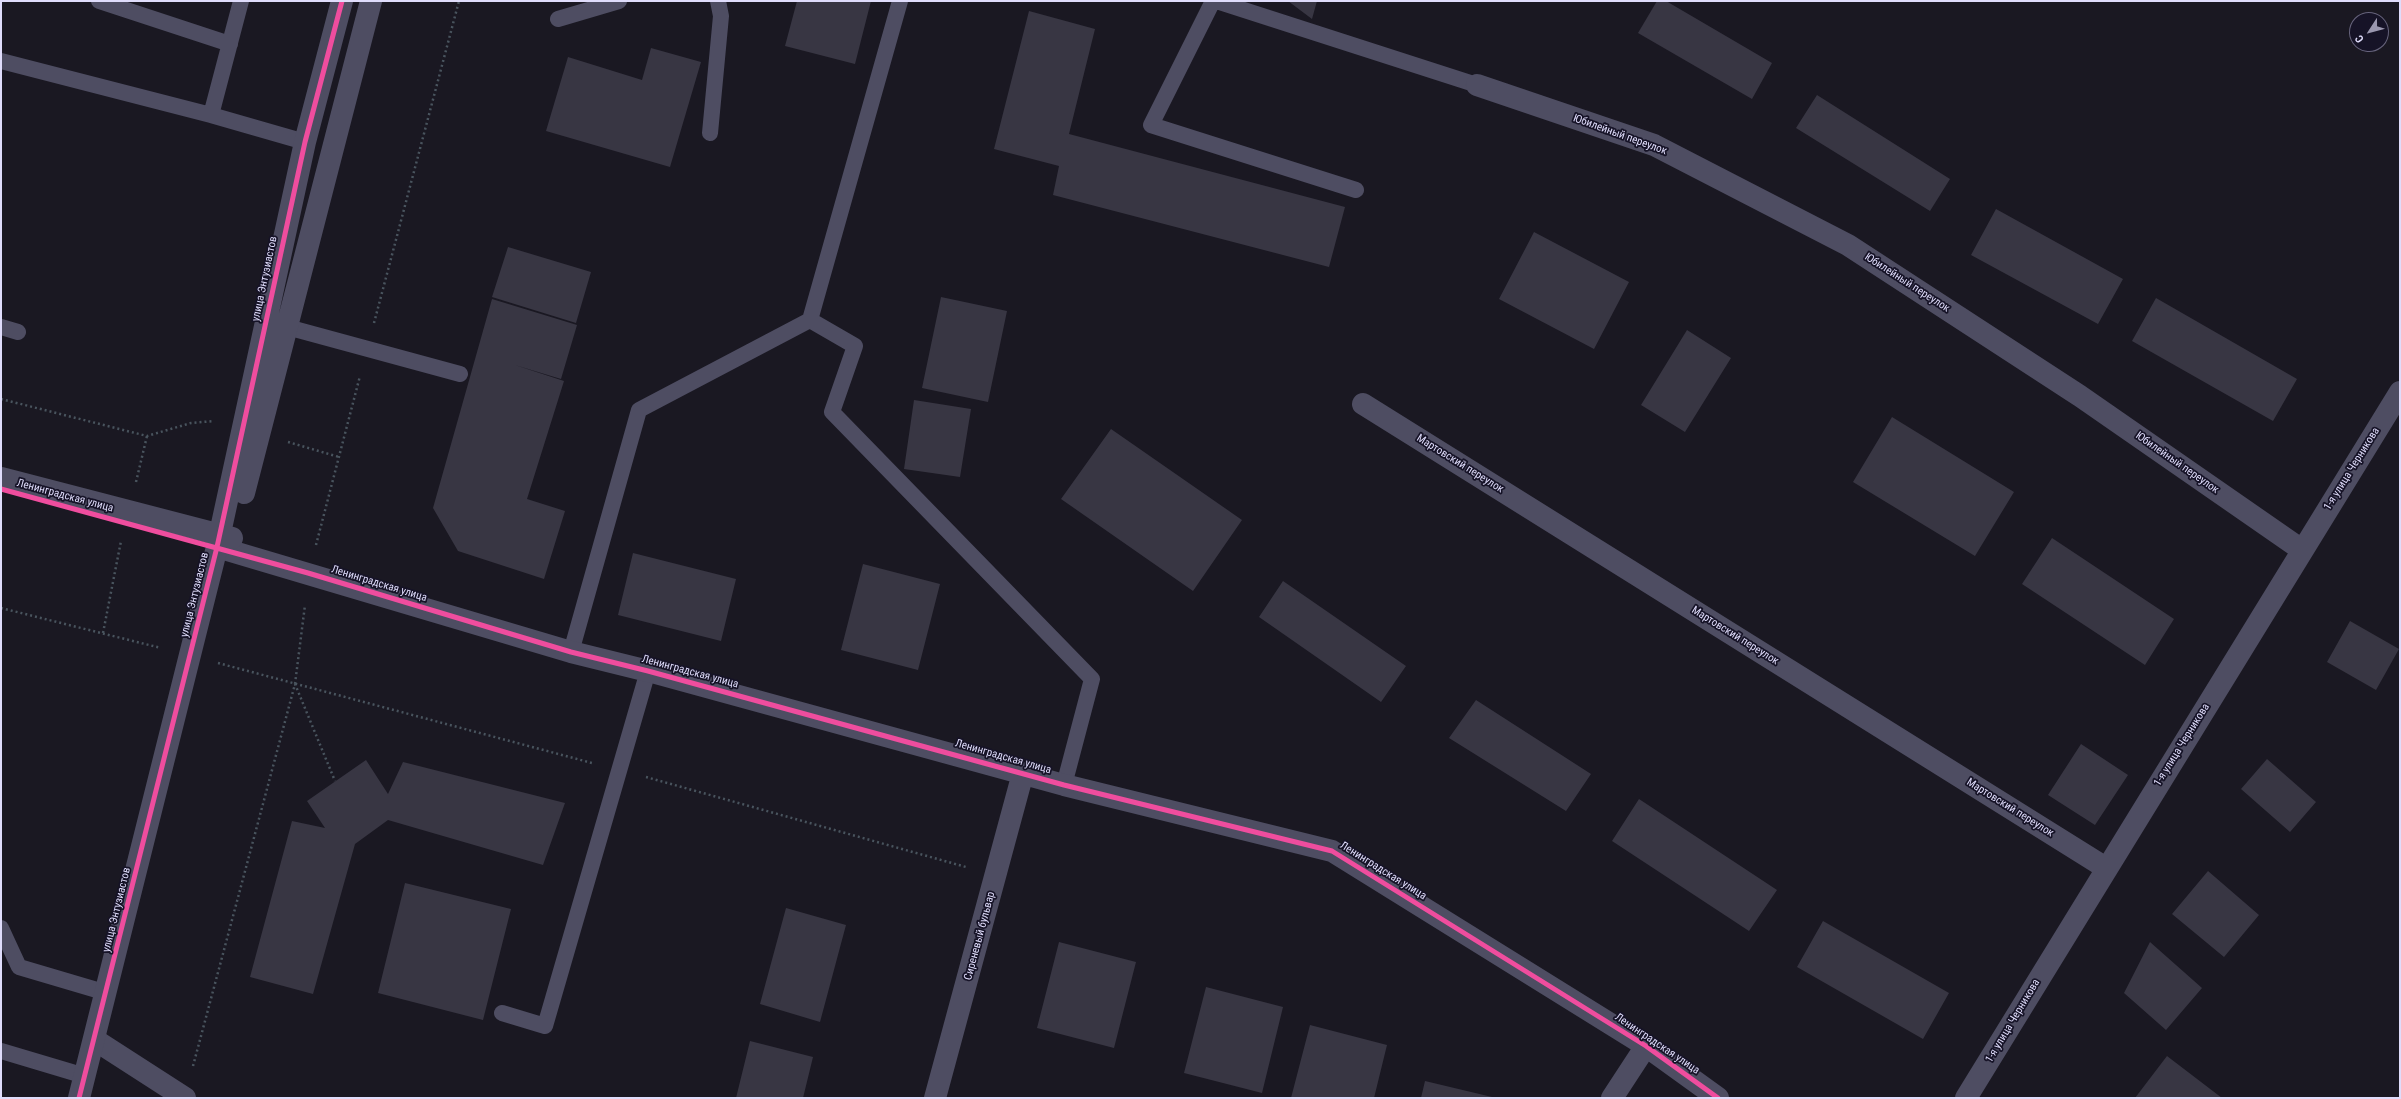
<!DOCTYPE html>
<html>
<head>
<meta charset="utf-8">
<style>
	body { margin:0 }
	#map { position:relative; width:2401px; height:1099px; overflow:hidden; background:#1a1822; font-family:"Roboto Condensed",sans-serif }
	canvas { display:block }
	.frame { position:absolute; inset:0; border:2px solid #dfdcfb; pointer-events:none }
	.north { position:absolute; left:2349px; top:12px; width:40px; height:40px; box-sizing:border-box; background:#161327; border:1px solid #66637c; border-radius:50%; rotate:234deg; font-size:11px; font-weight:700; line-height:16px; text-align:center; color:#dfdcfb }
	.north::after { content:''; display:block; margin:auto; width:14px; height:18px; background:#9a97af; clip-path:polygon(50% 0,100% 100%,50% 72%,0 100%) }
</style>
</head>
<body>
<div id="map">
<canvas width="2401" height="1099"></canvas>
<div class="frame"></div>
<div class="north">С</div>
</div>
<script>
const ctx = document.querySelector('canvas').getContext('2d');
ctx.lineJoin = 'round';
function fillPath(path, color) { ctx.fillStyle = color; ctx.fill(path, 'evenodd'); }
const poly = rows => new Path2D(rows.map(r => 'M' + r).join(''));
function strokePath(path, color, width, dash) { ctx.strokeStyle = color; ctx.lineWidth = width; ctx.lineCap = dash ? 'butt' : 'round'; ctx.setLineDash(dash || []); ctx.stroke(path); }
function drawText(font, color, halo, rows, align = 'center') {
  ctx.font = font + ' "Roboto Condensed",sans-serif'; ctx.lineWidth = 3.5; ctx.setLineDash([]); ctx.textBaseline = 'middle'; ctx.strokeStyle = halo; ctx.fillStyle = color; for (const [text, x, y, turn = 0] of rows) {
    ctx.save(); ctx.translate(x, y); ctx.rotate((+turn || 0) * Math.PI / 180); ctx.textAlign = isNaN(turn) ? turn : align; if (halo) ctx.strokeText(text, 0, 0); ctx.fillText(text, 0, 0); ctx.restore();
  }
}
const building = poly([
	[797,1,871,1,855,64,785,46],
	[1288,1,1317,1,1312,19],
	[1657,1,1666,1,1772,63,1752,99,1638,33],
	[1029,11,1095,29,1069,134,1345,207,1329,267,1053,195,1059,166,994,149],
	[651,48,701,62,670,167,546,131,568,57,642,80],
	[1817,95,1950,179,1930,211,1796,128],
	[1996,209,2123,279,2098,324,1971,255],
	[1534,232,1629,282,1594,349,1499,299],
	[508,247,591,272,576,323,492,297],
	[941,297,1007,311,988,402,922,388],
	[2156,298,2297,379,2273,421,2132,341],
	[492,299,577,325,561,379,515,365,564,381,527,499,565,511,544,579,458,551,433,508],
	[1687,330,1731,358,1685,432,1641,405],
	[914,400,971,409,960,477,904,469],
	[1892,417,2014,492,1975,556,1853,482],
	[1111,429,1242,520,1193,591,1061,499],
	[2052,538,2174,619,2145,665,2022,584],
	[633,553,736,579,721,641,618,615],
	[863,564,940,584,918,670,841,650],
	[1283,581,1406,666,1381,702,1259,617],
	[2350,621,2399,649,2376,690,2327,662],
	[1476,700,1591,774,1566,811,1449,738],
	[2081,744,2128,775,2095,825,2048,795],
	[2267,759,2316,802,2290,832,2241,789],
	[366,760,388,794,403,762,565,803,543,865,388,820,355,844,313,994,250,977,292,821,325,828,307,801],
	[1639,799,1777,890,1749,931,1612,841],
	[2208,871,2259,915,2224,957,2172,914],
	[405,883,511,909,483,1020,378,993],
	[786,908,846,925,820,1022,760,1004],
	[1823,921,1949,993,1923,1039,1797,967],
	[1059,942,1136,962,1114,1048,1037,1028],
	[2150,942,2202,988,2166,1030,2124,993],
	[1206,987,1283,1007,1262,1093,1184,1073],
	[1310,1025,1387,1045,1374,1098,1291,1098],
	[750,1041,813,1057,803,1098,736,1098],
	[2167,1056,2222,1098,2135,1098],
	[1425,1081,1492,1097,1492,1098,1421,1098]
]);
const path = poly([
	[374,323,459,1],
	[1,399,147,436,191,423,214,421],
	[288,442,339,457],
	[136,482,147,436],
	[316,545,360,376],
	[1,608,161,648],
	[103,633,121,541],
	[218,663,592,763],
	[295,684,305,605],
	[646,777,966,867],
	[193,1066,295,684,335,781]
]);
const service = poly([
	[99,1,230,44],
	[1213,1,1151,125,1356,190],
	[1216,1,1477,85],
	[558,19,619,1],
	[1,61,211,115,305,142],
	[211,115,241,1],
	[710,133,721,16,718,1],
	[810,320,900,1],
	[1,327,18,332],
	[287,327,460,374],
	[571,652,639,410,810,320,855,346,832,412,1092,679,1064,785],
	[1,928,19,967,107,993],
	[502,1013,545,1026,648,671],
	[1,1051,85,1076]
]);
const minor = poly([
	[1477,85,1654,145,1848,245,2080,396,2302,550],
	[1363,404,2106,868],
	[217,547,571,652,648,671,1064,785,1332,851,1646,1046,1718,1098],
	[95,1040,185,1098],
	[935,1098,1023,773],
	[1612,1098,1646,1046],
	[1966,1098,2400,392]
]);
const tertiary = poly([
	[1,478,232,538],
	[244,493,371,1],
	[79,1098,217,547,305,142,342,1]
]);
const cycleway = poly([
	[1,489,308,573,571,652,648,671,1064,785,1332,851,1646,1046,1718,1098],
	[79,1098,217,547,305,142,342,1]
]);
const streetNames = [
	["Юбилейный переулок",1620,135,20],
	["улица Энтузиастов",265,279,-78],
	["Юбилейный переулок",1907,283,33],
	["Юбилейный переулок",2177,463,35],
	["Мартовский переулок",1460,464,32],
	["1-я улица Черникова",2352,469,-58],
	["Ленинградская улица",65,496,15],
	["Ленинградская улица",379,584,17],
	["улица Энтузиастов",195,595,-76],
	["Мартовский переулок",1735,636,32],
	["Ленинградская улица",690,672,15],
	["1-я улица Черникова",2182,745,-58],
	["Ленинградская улица",1003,757,16],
	["Мартовский переулок",2010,808,32],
	["Ленинградская улица",1383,871,32],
	["улица Энтузиастов",117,910,-76],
	["Сиреневый бульвар",980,936,-75],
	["1-я улица Черникова",2013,1021,-59],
	["Ленинградская улица",1657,1044,34]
];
fillPath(building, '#383643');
strokePath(path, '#49545e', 2.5, [2, 3]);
strokePath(service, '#4e4d62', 16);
strokePath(minor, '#4e4d62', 22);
strokePath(tertiary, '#4e4d62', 22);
strokePath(cycleway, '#ef4d9e', 5);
drawText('11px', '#dfdcfb', '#161327', streetNames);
</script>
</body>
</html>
